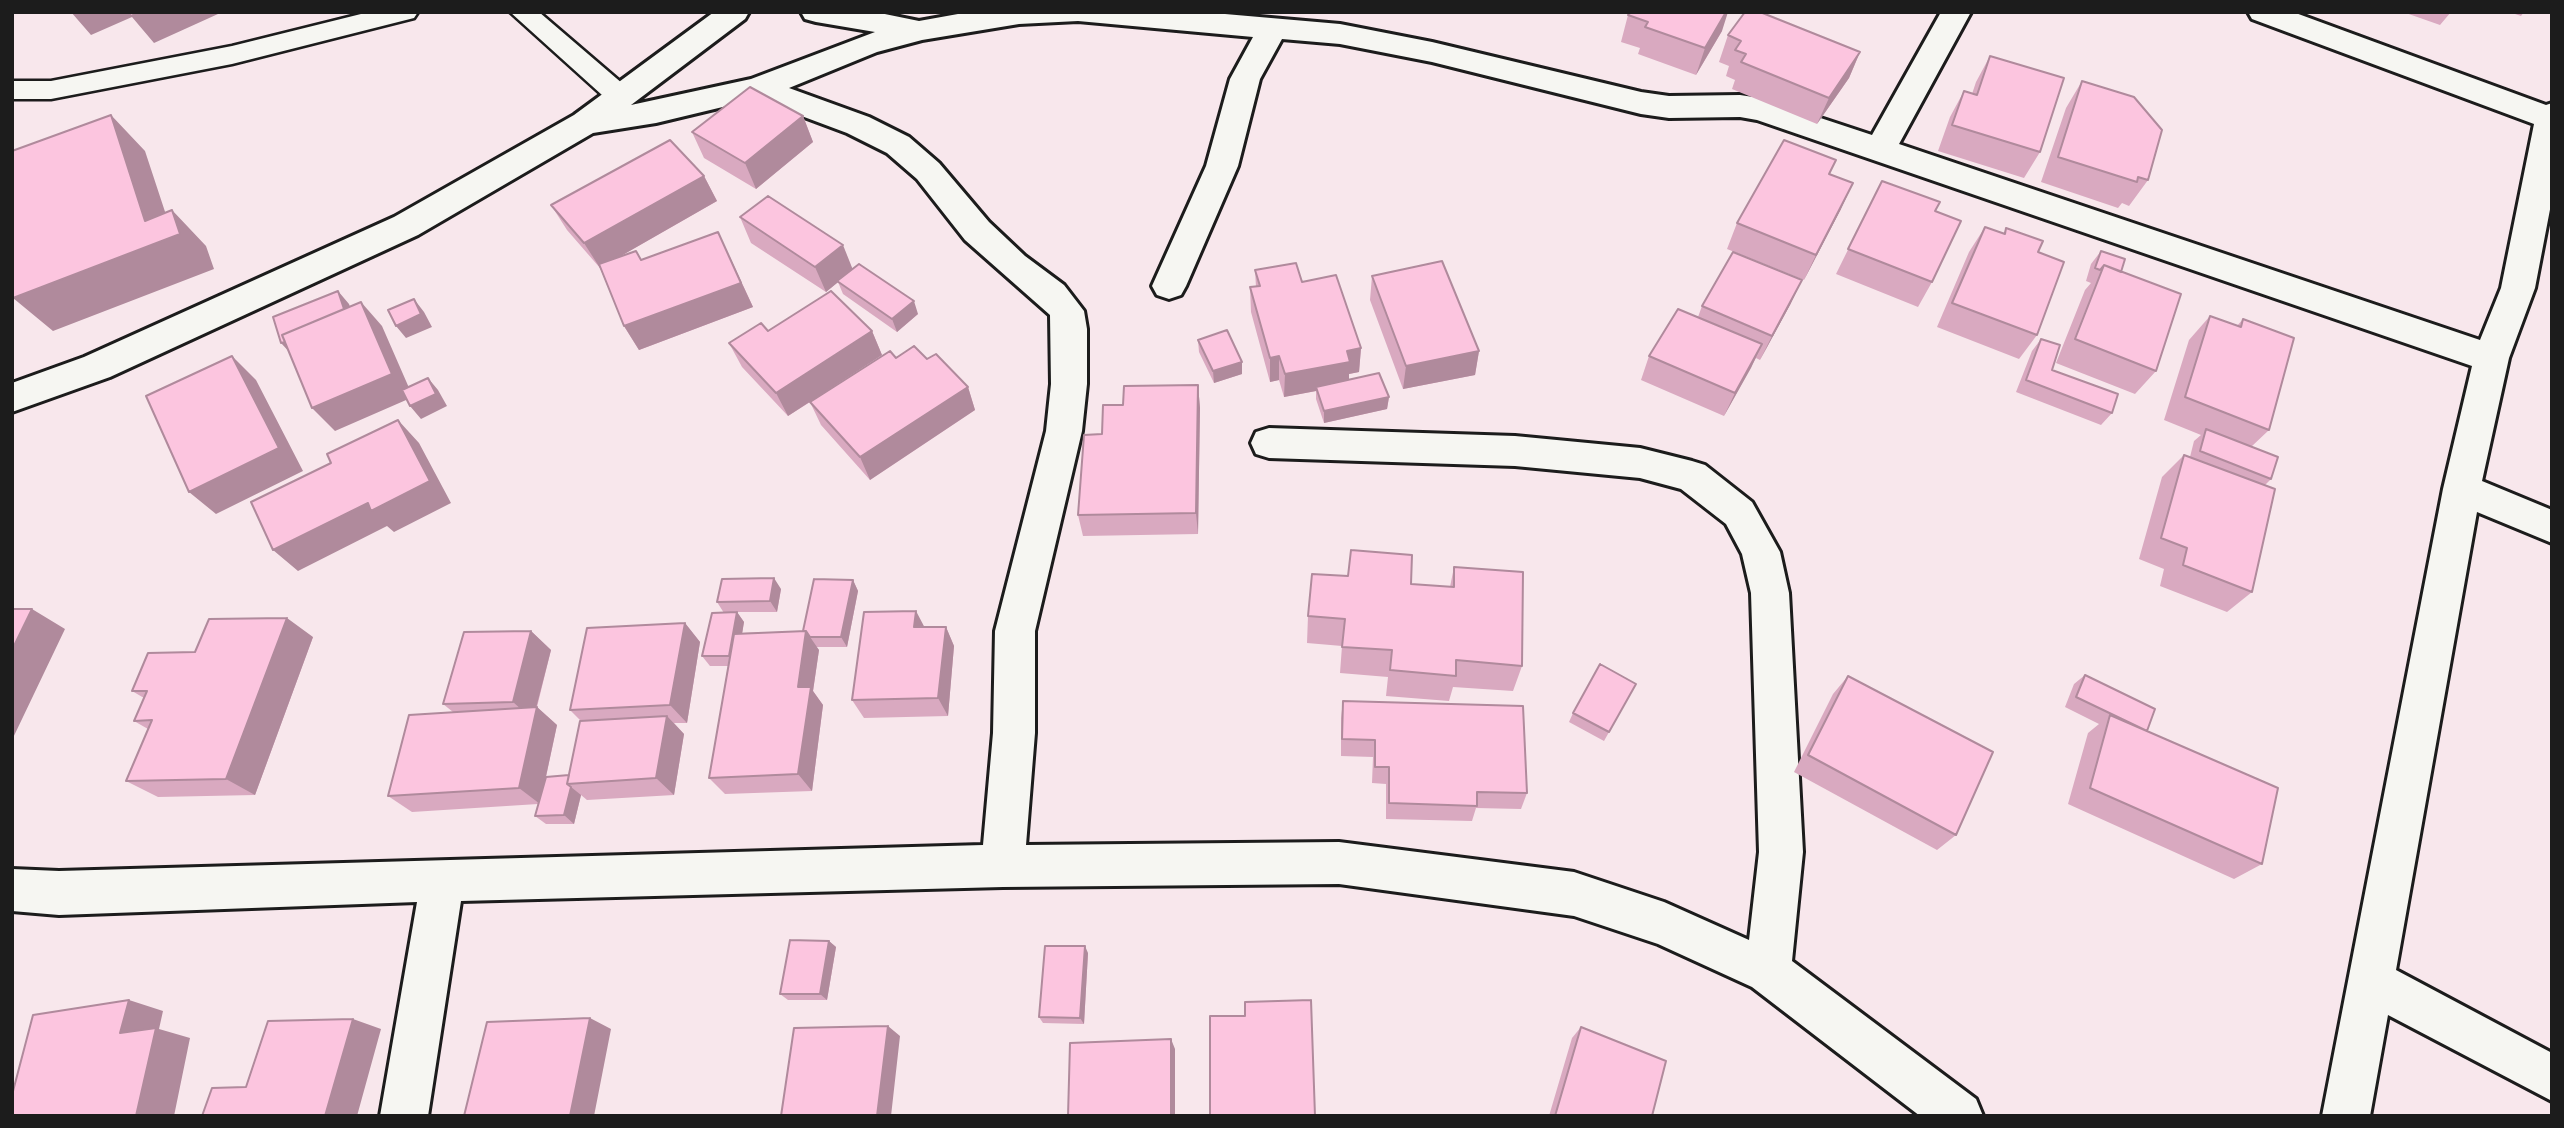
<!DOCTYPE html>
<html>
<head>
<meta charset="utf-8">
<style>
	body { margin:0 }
	#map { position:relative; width:2564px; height:1128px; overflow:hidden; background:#f8e7ec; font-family:Pangolin,sans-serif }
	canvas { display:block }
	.frame { position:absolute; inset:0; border:14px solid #1c1c1c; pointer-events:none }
</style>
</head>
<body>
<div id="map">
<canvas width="2564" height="1128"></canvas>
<div class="frame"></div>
</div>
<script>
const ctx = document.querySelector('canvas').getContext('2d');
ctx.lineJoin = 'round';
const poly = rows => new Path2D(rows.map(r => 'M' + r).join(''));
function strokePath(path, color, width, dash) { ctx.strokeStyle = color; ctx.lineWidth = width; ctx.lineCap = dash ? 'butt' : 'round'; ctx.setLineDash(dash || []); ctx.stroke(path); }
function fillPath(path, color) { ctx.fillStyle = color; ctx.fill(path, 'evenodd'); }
const service = poly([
	[369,12,418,12,414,18,232,64,51,99,12,99,12,81,51,81,232,46,369,12],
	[510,12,539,12,630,90,634,97,630,104,621,106,612,104,510,12]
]);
const minor = poly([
	[714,12,749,12,745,19,631,105,751,79,875,32,816,22,805,19,801,12,875,12,919,21,969,12,1202,12,1340,24,1432,42,1641,92,1669,96,1740,95,1760,98,1872,135,1941,12,1971,12,1899,144,2480,340,2501,288,2534,124,2252,19,2248,12,2293,12,2546,105,2552,103,2552,199,2535,288,2509,358,2482,481,2552,510,2552,543,2477,512,2396,970,2552,1053,2552,1101,2388,1015,2370,1116,2322,1116,2443,489,2472,366,1757,120,1740,117,1669,118,1641,114,1432,62,1340,44,1282,39,1260,79,1238,166,1186,286,1181,295,1169,299,1157,295,1152,286,1206,166,1230,79,1253,37,1078,21,1019,24,922,40,877,52,789,88,869,117,909,137,939,163,989,222,1025,256,1064,285,1084,311,1087,329,1087,384,1082,431,1035,631,1035,733,1026,845,1339,842,1574,872,1664,902,1749,940,1759,852,1751,593,1742,554,1726,524,1681,489,1640,478,1515,466,1269,458,1256,454,1251,443,1256,432,1269,428,1515,436,1640,448,1692,461,1705,465,1752,502,1780,552,1789,593,1803,852,1792,961,1976,1099,1983,1116,1920,1116,1752,987,1658,944,1574,916,1339,884,1003,887,461,901,428,1116,380,1116,417,902,59,915,12,911,12,869,59,871,983,845,993,733,995,631,1046,431,1051,384,1050,315,965,240,917,179,887,153,847,133,756,99,656,123,593,133,418,235,110,377,12,412,12,383,84,357,394,217,574,115,714,12]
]);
const wall = poly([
	[2403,12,2451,12,2440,25],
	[2509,12,2524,12,2521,16],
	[1628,15,1722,31,1696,75,1638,54,1640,48,1621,42],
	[1728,35,1860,52,1849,78,1817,124,1732,89,1735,80,1726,76,1729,66,1719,62],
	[1990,56,2040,152,2024,178,1938,151,1950,117,1964,91,1972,94,1976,82],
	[2082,81,2148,180,2129,206,2122,203,2118,208,2041,182,2066,108],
	[803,116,813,142,756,189,704,158,692,132],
	[1830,174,1841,209,1804,280,1727,249,1737,223],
	[704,176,717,201,619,257,641,259,730,257,753,307,639,350,624,326,600,268,567,230,551,205],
	[1882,181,1935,211,1932,282,1918,307,1836,274],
	[740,217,852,269,918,314,897,332,843,294,838,282,826,292,751,243],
	[1985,227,2003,234,2006,228,2038,252,2037,335,2019,359,1937,327,1969,252],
	[2101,251,2121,272,2156,371,2135,394,2056,363,2085,290,2091,283,2086,281,2091,264],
	[1255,270,1302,282,1361,348,1359,372,1349,374,1349,380,1389,397,1387,409,1324,423,1316,399,1316,391,1284,397,1279,380,1270,382,1251,312,1250,287,1256,287],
	[1372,276,1479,351,1475,375,1403,389,1370,300],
	[1802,280,1790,305,1760,360,1756,358,1724,416,1641,380,1649,356,1698,317,1702,306],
	[2210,316,2237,326,2243,319,2269,430,2251,447,2271,479,2265,485,2252,592,2227,612,2160,586,2164,569,2139,559,2162,477,2184,455,2190,457,2194,441,2201,435,2164,420,2189,340],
	[768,331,872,331,882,355,825,392,896,358,927,359,968,387,975,410,870,480,821,425,810,402,788,416,742,367,729,343],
	[2041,339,2052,370,2112,413,2101,425,2016,392,2032,351],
	[1198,340,1242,374,1214,383,1199,352],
	[1198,385,1200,408,1198,534,1083,536,1078,515,1102,434,1123,405],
	[1454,567,1522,666,1513,691,1453,687,1449,701,1386,696,1388,677,1340,673,1342,646,1307,643,1308,616,1411,584,1450,587],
	[853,580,858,591,847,647,816,647,819,650,813,691,823,705,812,791,725,794,709,778,728,666,710,666,702,656,724,613,717,602,781,589,777,612,737,612,744,622,742,633,803,631],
	[685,623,700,642,687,723,674,723,684,734,674,795,587,800,581,795,574,824,546,824,535,816,538,804,412,812,388,796,453,712,443,704,531,631,551,650,537,707,557,725,546,777,569,775,581,721,570,710],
	[924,627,946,627,954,646,948,716,864,718,852,700],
	[313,637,255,795,158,797,126,781,148,729,134,721,144,698,132,691,195,652],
	[2085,675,2147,731,2262,864,2234,879,2068,804,2088,733,2099,724,2065,707,2074,684],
	[1848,676,1956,835,1937,850,1794,772,1833,694],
	[1631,693,1604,741,1569,722,1573,713],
	[1343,701,1527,793,1521,809,1476,808,1472,821,1386,819,1386,784,1372,783,1373,757,1341,756,1341,718],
	[829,941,836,947,827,1000,788,1000,780,994],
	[1088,953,1084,1024,1043,1023,1039,1017],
	[1581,1027,1652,1116,1549,1116,1572,1038]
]);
const shadedWall = poly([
	[71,12,217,12,218,14,154,43,132,17,91,35],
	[1726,12,1728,12,1722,31,1696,75,1705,48],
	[1860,52,1849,78,1817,124,1829,98],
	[111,115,145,151,173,236,172,210,206,246,214,269,53,331,13,298,145,221],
	[803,116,813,142,756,189,745,163],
	[704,176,717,201,600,268,584,243],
	[1853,183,1841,209,1804,280,1816,255],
	[718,232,753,307,639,350,624,326],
	[843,245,853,270,826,292,815,267],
	[1802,280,1790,305,1760,360,1772,336],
	[338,291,349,304,358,330,293,356,281,343],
	[414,299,424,312,432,327,406,338,396,326],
	[914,301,918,314,897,332,892,319],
	[361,302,382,326,413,397,335,431,312,408],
	[872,331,882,355,788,416,776,393],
	[1762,344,1751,368,1724,416,1735,393],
	[1361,348,1359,372,1349,374,1349,385,1316,387,1316,391,1284,397,1285,374,1347,351],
	[1479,351,1475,375,1403,389,1406,366],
	[232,356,256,380,303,471,216,514,189,492],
	[1279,356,1279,380,1270,382,1270,358],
	[1242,362,1242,374,1214,383,1213,371],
	[428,378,438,390,447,406,421,419,410,406],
	[1198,385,1200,408,1198,534,1196,513],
	[968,387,975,410,870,480,860,457],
	[1389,397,1387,409,1324,423,1324,411],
	[398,420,419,443,451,503,394,532,387,526,298,571,273,550],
	[774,578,781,589,777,612,770,601],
	[853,580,858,591,847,647,841,637],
	[32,609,65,629,12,740,12,650],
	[916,611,926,630,914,627],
	[737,612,744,622,737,666,729,656],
	[287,618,313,637,255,795,226,779],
	[685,623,700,642,687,723,670,705],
	[946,627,954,646,948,716,938,698],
	[531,631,551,650,533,720,513,702],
	[806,631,819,650,813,691,823,705,812,791,798,774,798,687],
	[537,707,557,725,540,804,519,788],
	[667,716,684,734,674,795,656,778],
	[571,787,581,795,574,824,564,815],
	[829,941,836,947,827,1000,820,994],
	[1085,946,1088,953,1084,1024,1080,1018],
	[129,1000,163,1011,159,1029,190,1038,174,1116,136,1116,120,1033],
	[590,1018,611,1029,594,1116,570,1116],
	[353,1019,381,1029,357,1116,325,1116],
	[888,1026,900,1036,891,1116,877,1116],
	[1171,1039,1175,1049,1175,1116,1171,1116]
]);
const building = poly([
	[128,12,140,12,131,16,128,12],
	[1630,12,1726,12,1705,48,1645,27,1648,22,1628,15,1630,12],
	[1745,12,1760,12,1860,52,1829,98,1741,62,1746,54,1735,50,1741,41,1728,35,1745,12],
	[1990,56,2064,78,2040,152,1952,125,1964,91,1977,95,1990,56],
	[2082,81,2134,97,2162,130,2148,180,2138,177,2137,182,2058,157,2082,81],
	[750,87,803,116,745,163,692,132,750,87],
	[111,115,145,221,172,210,180,234,13,298,12,293,12,151,111,115],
	[670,140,704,176,584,243,551,205,670,140],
	[1784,140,1836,160,1829,174,1853,183,1816,255,1737,223,1784,140],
	[1882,181,1940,202,1935,211,1961,221,1932,282,1848,249,1882,181],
	[768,196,843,245,815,267,740,217,768,196],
	[1985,227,2005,234,2006,228,2043,241,2038,252,2064,262,2037,335,1952,303,1985,227],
	[718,232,741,283,624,326,599,264,636,251,641,260,718,232],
	[2101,251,2125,259,2121,272,2104,265,2100,270,2095,268,2101,251],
	[1733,252,1802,280,1772,336,1702,306,1733,252],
	[1442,261,1479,351,1406,366,1372,276,1442,261],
	[1296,263,1302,282,1336,275,1361,348,1347,351,1350,362,1285,374,1279,356,1270,358,1250,287,1260,286,1255,270,1296,263],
	[859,264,914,301,892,319,837,281,859,264],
	[2104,265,2181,294,2156,371,2075,339,2104,265],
	[338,291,344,309,282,335,285,342,281,343,273,317,338,291],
	[831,291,872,331,776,393,729,343,761,323,768,331,831,291],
	[414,299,421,314,396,326,388,310,414,299],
	[361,302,392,374,312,408,282,335,361,302],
	[1678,309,1762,344,1735,393,1649,356,1678,309],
	[2210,316,2241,327,2243,319,2294,338,2269,430,2185,397,2210,316],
	[1227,330,1242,362,1213,371,1198,340,1227,330],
	[2041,339,2060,345,2052,370,2118,394,2112,413,2026,380,2041,339],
	[914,346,927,359,936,354,968,387,860,457,810,402,890,351,896,358,914,346],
	[232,356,279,448,189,492,146,396,232,356],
	[1379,373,1389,397,1324,411,1316,387,1379,373],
	[428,378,436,394,410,406,402,390,428,378],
	[1198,385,1196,513,1078,515,1084,435,1102,434,1103,405,1123,405,1124,386,1198,385],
	[398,420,430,481,371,511,368,503,273,550,251,502,331,463,327,454,398,420],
	[2206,429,2278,457,2271,479,2200,451,2206,429],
	[2184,455,2275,489,2252,592,2183,565,2187,548,2161,538,2184,455],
	[1351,550,1412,555,1411,584,1454,587,1454,567,1523,572,1522,666,1456,660,1456,676,1390,670,1392,650,1342,647,1345,619,1308,616,1312,574,1348,576,1351,550],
	[774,578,770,601,717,602,722,579,774,578],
	[814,579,853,580,841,637,810,637,806,631,803,631,814,579],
	[12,609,32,609,12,650,12,609],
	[916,611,914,627,946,627,938,698,852,700,864,612,916,611],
	[737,612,729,656,702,656,712,613,737,612],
	[287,618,226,779,126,781,152,720,134,721,147,691,132,691,148,653,195,652,209,619,287,618],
	[685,623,670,705,570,710,587,628,685,623],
	[531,631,513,702,443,704,464,632,531,631],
	[806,631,798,687,811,687,798,774,709,778,734,634,806,631],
	[1600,664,1636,684,1609,732,1573,713,1600,664],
	[2085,675,2155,709,2147,731,2076,697,2085,675],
	[1848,676,1993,752,1956,835,1808,755,1848,676],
	[1343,701,1523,706,1527,793,1477,792,1477,806,1389,803,1389,767,1375,767,1375,740,1342,739,1343,701],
	[537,707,519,788,388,796,409,715,537,707],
	[2110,715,2278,788,2262,864,2090,788,2110,715],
	[667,716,656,778,567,784,580,721,667,716],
	[569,775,567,784,571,787,564,815,535,816,546,777,569,775],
	[790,940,829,941,820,994,780,994,790,940],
	[1045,946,1085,946,1080,1018,1039,1017,1045,946],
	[129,1000,120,1033,156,1028,136,1116,12,1116,12,1095,33,1015,129,1000],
	[1311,1000,1315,1116,1210,1116,1210,1016,1245,1016,1245,1002,1311,1000],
	[590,1018,570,1116,464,1116,487,1022,590,1018],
	[353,1019,325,1116,202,1116,212,1088,246,1087,268,1021,353,1019],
	[888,1026,877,1116,781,1116,794,1028,888,1026],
	[1581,1027,1666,1061,1652,1116,1555,1116,1581,1027],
	[1171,1039,1171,1116,1068,1116,1070,1043,1171,1039]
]);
strokePath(service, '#1c1c1c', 5);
strokePath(minor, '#1c1c1c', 6);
fillPath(service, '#f6f6f2');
fillPath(minor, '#f6f6f2');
fillPath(wall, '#d9a9c0');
fillPath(shadedWall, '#b08a9c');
fillPath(building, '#fcc5df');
strokePath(building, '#b08a9c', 2);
</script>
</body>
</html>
